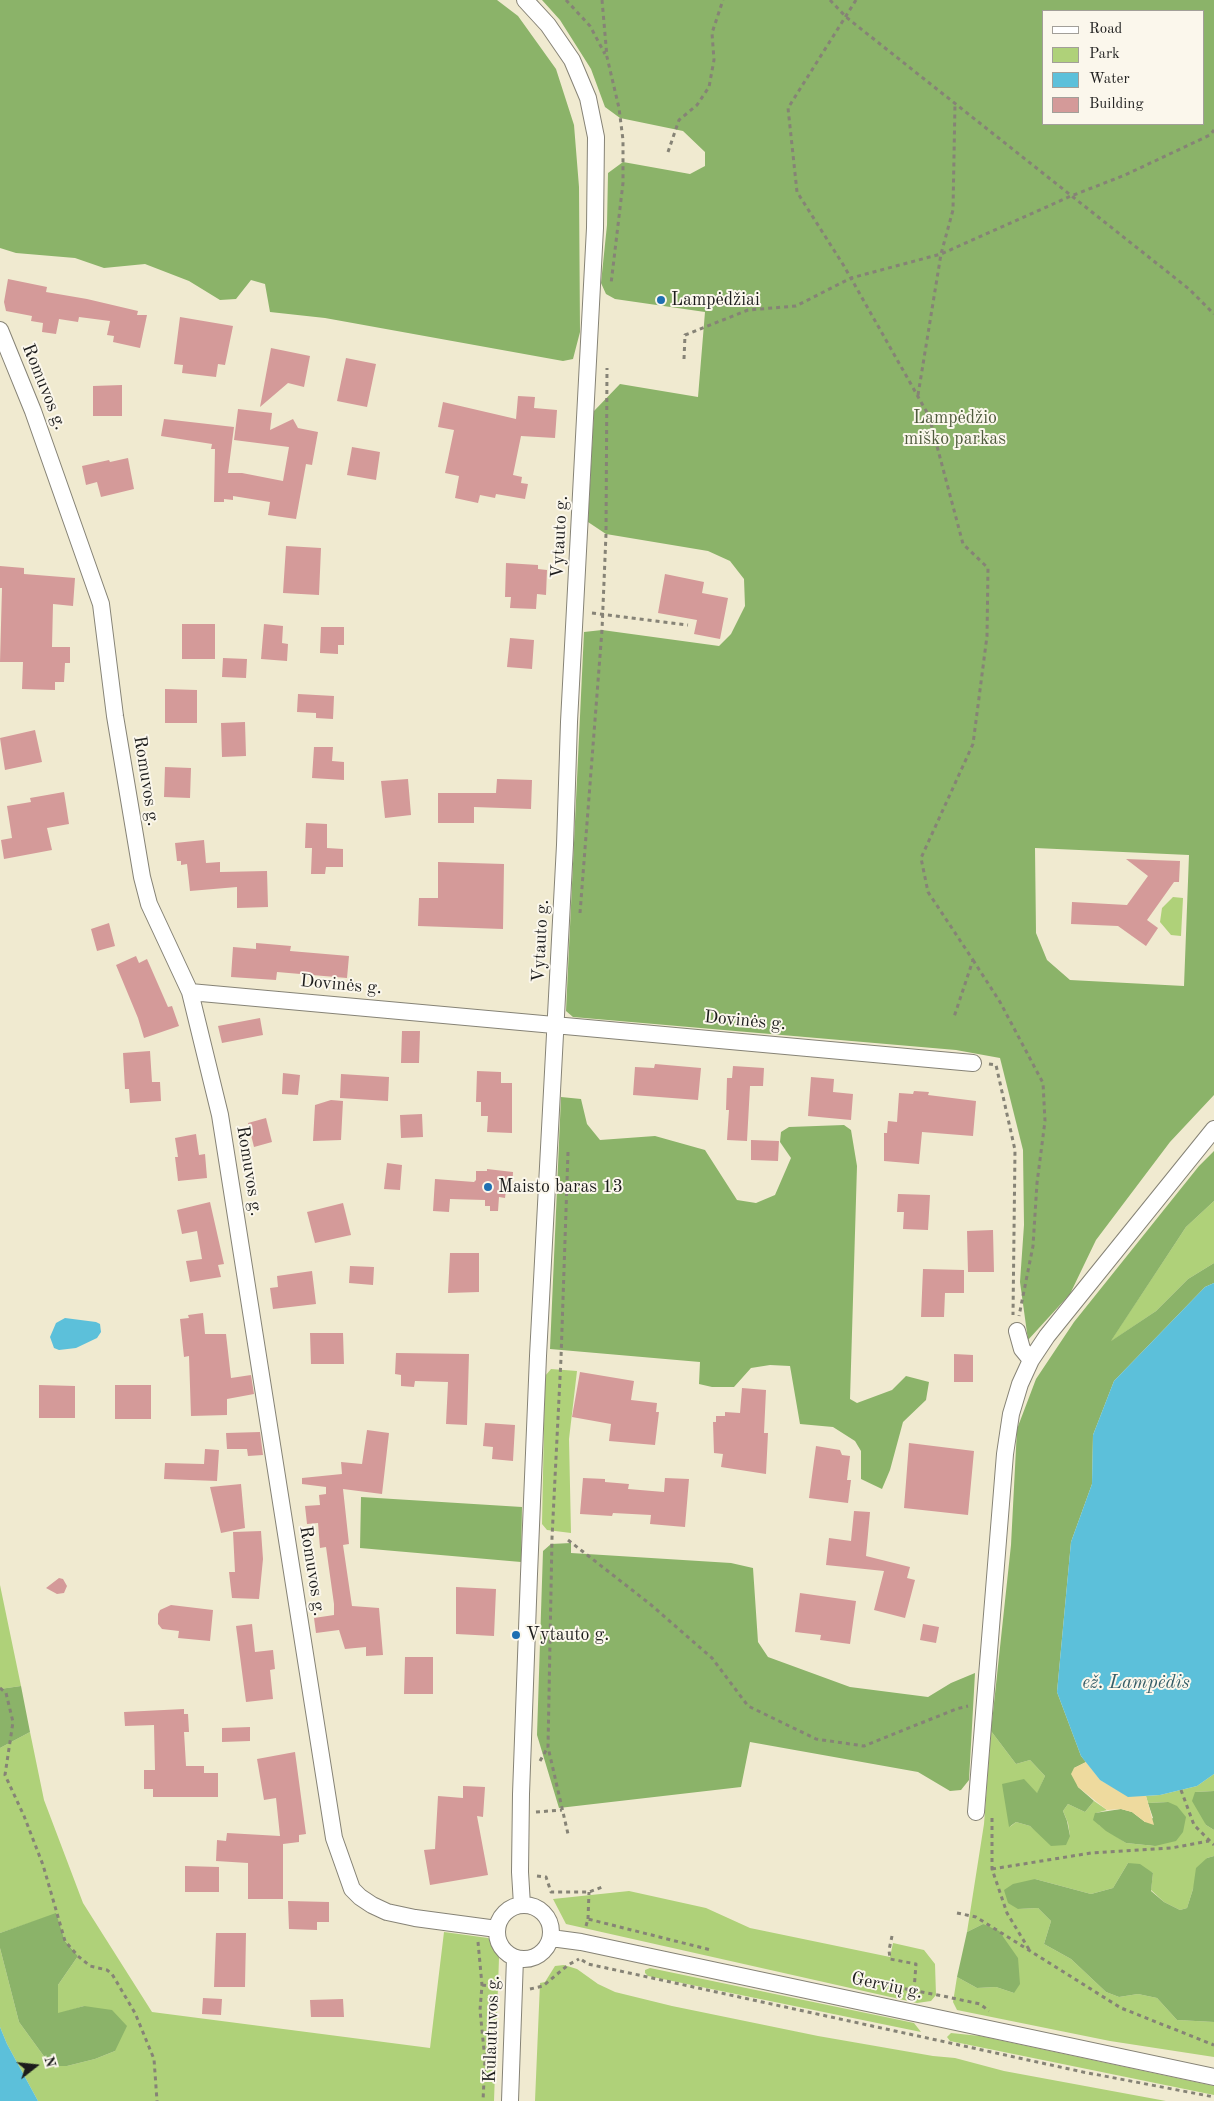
<!DOCTYPE html>
<html>
<head>
<meta charset="utf-8">
<style>
	body { margin:0 }
	#map { position:relative; width:1214px; height:2101px; overflow:hidden; background:#f0ead0; font-family:"Old Standard TT",serif }
	canvas { display:block }
	.legend { position:absolute; left:1042px; top:10px; width:162px; height:115px; box-sizing:border-box; background:#fbf7ec; border:1px solid #a29f99; margin:0; padding:6px 9px; list-style:none; font-size:15px; color:#1c1c1c }
	.legend li { display:flex; align-items:center; gap:10px; height:25px }
	.legend b { width:25px; border:1px solid #a29f99 }
	.north { position:absolute; left:10px; top:2041px; width:50px; height:50px; -webkit-text-stroke:4px #fbf7ec; paint-order:stroke; rotate:74deg; font-size:14px; font-weight:700; line-height:20px; text-align:center; color:#1c1c1c }
	.north::after { content:''; display:block; margin:auto; width:18px; height:22px; background:#1c1c1c; clip-path:polygon(50% 0,100% 100%,50% 72%,0 100%) }
</style>
</head>
<body>
<div id="map">
<canvas width="1214" height="2101"></canvas>
<ul class="legend">
<li><b style="height:6px;background:#fff"></b>Road</li>
<li><b style="height:14px;background:#afd179"></b>Park</li>
<li><b style="height:14px;background:#5cc0da"></b>Water</li>
<li><b style="height:14px;background:#d49a99"></b>Building</li>
</ul>
<div class="north">N</div>
</div>
<script>
const ctx = document.querySelector('canvas').getContext('2d');
ctx.lineJoin = 'round';
function fillPath(path, color) { ctx.fillStyle = color; ctx.fill(path, 'evenodd'); }
const poly = rows => new Path2D(rows.map(r => 'M' + r).join(''));
function strokePath(path, color, width, dash) { ctx.strokeStyle = color; ctx.lineWidth = width; ctx.lineCap = dash ? 'butt' : 'round'; ctx.setLineDash(dash || []); ctx.stroke(path); }
function drawText(font, color, halo, rows, align = 'center') {
  ctx.font = font + ' "Old Standard TT",serif'; ctx.lineWidth = 4; ctx.setLineDash([]); ctx.textBaseline = 'middle'; ctx.strokeStyle = halo; ctx.fillStyle = color; for (const [text, x, y, turn = 0] of rows) {
    ctx.save(); ctx.translate(x, y); ctx.rotate((+turn || 0) * Math.PI / 180); ctx.textAlign = isNaN(turn) ? turn : align; if (halo) ctx.strokeText(text, 0, 0); ctx.fillText(text, 0, 0); ctx.restore();
  }
}
const green = poly([
	[1173,897,1183,898,1181,936,1171,935,1160,922,1162,908],
	[1214,1201,1214,1263,1188,1279,1156,1311,1110,1342,1186,1227],
	[551,1369,577,1371,569,1439,571,1533,547,1530,542,1524,545,1376],
	[0,1585,21,1686,0,1689],
	[991,1731,1016,1764,1030,1760,1045,1776,1037,1794,1010,1827,1016,1822,1030,1826,1041,1835,1070,1836,1068,1823,1063,1811,1068,1804,1085,1812,1094,1801,1107,1810,1096,1813,1099,1825,1126,1843,1155,1846,1168,1802,1148,1803,1146,1796,1160,1795,1197,1786,1214,1774,1214,1791,1195,1792,1206,1825,1214,1830,1214,1856,1207,1858,1193,1889,1187,1908,1180,1910,1164,1902,1151,1890,1153,1873,1128,1863,1113,1888,1091,1894,1035,1879,1018,1909,1038,1908,1051,1921,1044,1944,1071,1959,1106,1992,1119,1997,1138,1994,1157,1998,1177,2020,1214,2022,1214,2057,1110,2041,957,2010,953,2002,957,1977,977,1988,996,1987,1014,1993,983,1924,967,1932,984,1824],
	[30,1732,44,1800,83,1903,152,2012,430,2048,444,1932,488,1938,495,1945,499,1958,494,2101,38,2101,7,2044,0,2027,0,1948,19,2022,51,2066,67,2066,95,2059,115,2051,84,2006,58,2014,58,1985,78,1956,65,1941,56,1914,0,1933,0,1748],
	[629,1891,706,1908,750,1928,890,1957,893,1943,924,1950,935,1964,936,1995,931,2001,917,2003,566,1924,553,1899],
	[564,1965,577,1969,598,1984,615,1992,672,2006,818,2036,933,2056,955,2058,1004,2071,1166,2101,535,2101,540,1983,545,1982,555,1966],
	[650,1968,914,2023,921,2032,648,1976,645,1973,645,1970],
	[951,2033,980,2036,1214,2086,1214,2095,950,2041,947,2037]
]);
const forest = poly([
	[0,0,497,0,518,16,556,69,574,125,579,187,580,332,573,359,563,361,325,318,270,312,265,284,251,280,236,299,220,300,189,281,145,264,104,268,75,258,16,253,0,248],
	[542,0,1214,0,1214,1095,1170,1142,1096,1240,1070,1294,1028,1340,1020,1282,1024,1225,1023,1150,1000,1058,956,1050,573,1017,566,1011,584,632,602,630,719,646,731,634,745,606,744,579,730,561,708,551,606,534,588,522,594,411,620,384,698,397,705,312,615,299,606,294,601,283,607,225,608,173,623,162,690,174,705,166,705,152,683,131,620,118,605,107,591,69,560,20],
	[1043,11,1203,11,1203,124,1043,124],
	[1035,848,1189,855,1184,986,1070,980,1047,960,1036,933],
	[561,1097,581,1099,587,1124,600,1140,655,1136,705,1150,737,1200,756,1203,775,1195,791,1158,780,1142,781,1132,789,1127,844,1125,851,1130,857,1166,850,1399,857,1403,892,1390,906,1376,929,1382,926,1400,903,1422,890,1470,882,1489,861,1479,861,1451,855,1441,833,1427,800,1424,790,1366,770,1365,751,1368,734,1387,712,1387,699,1384,700,1362,550,1349],
	[1214,1151,1214,1201,1186,1227,1111,1341,1156,1311,1188,1279,1214,1263,1214,1283,1205,1287,1114,1381,1093,1435,1092,1484,1071,1542,1057,1692,1081,1756,1086,1762,1074,1768,1078,1787,1094,1801,1085,1812,1068,1804,1063,1811,1067,1821,1070,1836,1066,1845,1051,1846,1030,1826,1016,1822,1009,1827,1002,1784,1024,1779,1037,1793,1045,1776,1030,1760,1016,1764,991,1731,1011,1545,1017,1429,1036,1379,1074,1322,1199,1166],
	[361,1497,522,1507,521,1562,360,1548],
	[571,1543,571,1553,731,1563,753,1568,758,1642,768,1657,850,1687,928,1697,951,1683,975,1673,969,1780,961,1790,950,1791,918,1772,750,1742,741,1787,559,1808,537,1735,543,1551,551,1544],
	[21,1686,30,1732,0,1748,0,1689],
	[1214,1791,1214,1830,1206,1825,1192,1801,1195,1792],
	[1168,1802,1177,1806,1186,1817,1183,1832,1176,1841,1155,1846,1126,1843,1106,1831,1093,1820,1095,1813,1121,1809,1132,1812,1145,1822,1153,1818,1148,1803],
	[1214,1856,1214,2022,1177,2020,1157,1998,1138,1994,1119,1997,1106,1992,1071,1959,1044,1944,1051,1921,1038,1908,1018,1909,1008,1903,1004,1890,1013,1884,1035,1879,1091,1894,1113,1888,1128,1863,1140,1864,1153,1873,1151,1891,1164,1902,1180,1910,1187,1908,1193,1889,1196,1868,1207,1858],
	[56,1913,65,1941,78,1956,58,1985,58,2013,84,2006,112,2010,127,2026,115,2051,95,2059,67,2066,51,2066,19,2022,0,1948,0,1933],
	[983,1924,999,1931,1018,1958,1020,1984,1014,1993,996,1987,977,1988,957,1977,967,1932]
]);
const sand = poly([
	[1086,1762,1100,1780,1128,1796,1146,1796,1154,1825,1145,1822,1132,1812,1121,1809,1107,1810,1078,1787,1071,1774,1074,1768]
]);
const water = poly([
	[1214,1283,1214,1774,1197,1786,1160,1795,1128,1797,1100,1780,1081,1756,1057,1692,1071,1542,1092,1484,1093,1435,1114,1381,1205,1287],
	[65,1318,96,1322,100,1324,101,1332,97,1338,76,1348,59,1350,54,1348,50,1337,56,1323],
	[0,2027,7,2044,38,2101,0,2101]
]);
const building = poly([
	[8,279,47,287,46,292,87,299,138,311,137,315,147,315,140,348,113,342,114,336,107,335,110,321,79,317,78,322,59,319,56,334,42,332,43,323,31,321,32,316,6,311,4,302],
	[180,317,233,326,225,365,218,364,216,377,182,373,183,365,174,364],
	[271,348,310,356,304,387,288,383,260,407],
	[346,358,376,364,367,407,337,401],
	[122,385,122,416,93,416,93,386],
	[518,396,535,397,534,408,557,410,555,438,521,436,513,475,522,477,521,483,528,484,525,499,496,494,495,498,480,495,478,503,455,498,459,476,445,473,454,430,438,427,443,402,516,419],
	[238,409,272,413,270,430,293,419,298,428,318,432,312,465,306,464,296,519,268,515,270,502,233,496,233,500,224,499,224,502,214,502,215,449,211,449,212,444,161,436,164,419,234,427,228,473,242,473,283,481,289,447,234,440],
	[352,447,380,452,376,480,347,475],
	[128,458,134,489,101,497,97,482,86,485,82,466,109,460,110,462],
	[286,546,321,548,319,595,283,593],
	[506,563,538,565,538,569,547,570,546,595,537,594,536,609,510,608,511,597,505,597],
	[0,566,24,568,24,574,75,578,73,606,53,604,52,647,70,647,70,663,65,663,64,682,55,682,55,690,22,689,23,662,0,662,2,588,0,588],
	[665,574,704,582,702,593,728,598,720,639,694,634,697,620,658,613],
	[182,624,215,624,215,659,182,659],
	[264,624,283,626,282,643,288,644,287,661,261,659],
	[321,627,344,627,344,645,338,645,338,654,320,653],
	[510,638,534,640,532,669,507,667],
	[223,658,247,659,246,678,222,677],
	[165,689,197,690,197,723,165,723],
	[298,694,334,696,333,719,316,718,316,713,297,712],
	[245,722,246,756,222,757,221,723],
	[35,730,42,762,5,770,0,738],
	[314,747,333,747,332,761,344,762,344,780,312,778],
	[165,767,191,768,190,798,164,797],
	[408,779,411,815,385,818,381,781],
	[497,779,532,780,531,809,474,807,474,823,438,823,438,793,496,793],
	[64,792,69,824,47,828,52,850,4,859,1,840,12,838,7,806,31,802,30,798],
	[306,823,327,824,327,848,343,849,343,867,326,867,325,874,311,874,312,848,305,848],
	[204,840,206,863,220,862,220,872,267,871,268,907,237,908,237,887,190,891,187,864,181,865,181,861,177,861,175,843],
	[1126,859,1180,861,1179,882,1174,882,1147,920,1158,928,1146,946,1118,926,1071,924,1072,902,1127,905,1148,876],
	[438,862,504,864,503,929,418,926,419,898,438,898],
	[109,923,115,946,97,951,91,929],
	[256,943,291,946,290,951,349,956,347,978,277,972,276,980,231,977,233,947,256,949],
	[136,956,139,963,147,959,168,1007,172,1006,179,1026,144,1038,138,1018,116,965],
	[260,1018,263,1035,222,1043,218,1026],
	[402,1031,420,1031,419,1063,401,1063],
	[150,1051,152,1082,160,1082,161,1101,130,1103,129,1089,125,1089,123,1053],
	[655,1064,701,1068,698,1100,633,1095,635,1067,654,1068],
	[733,1066,764,1068,763,1086,750,1086,747,1141,727,1140,729,1110,726,1110,727,1078,732,1078],
	[477,1071,501,1072,501,1083,512,1083,512,1133,487,1132,488,1116,481,1116,481,1102,476,1102],
	[283,1073,300,1075,298,1095,282,1094],
	[341,1074,389,1077,388,1101,340,1098],
	[811,1077,834,1079,833,1092,853,1094,851,1120,808,1116],
	[914,1091,929,1092,928,1095,976,1101,973,1136,922,1132,919,1164,884,1161,884,1133,887,1133,888,1121,897,1122,899,1093,913,1094],
	[331,1100,343,1101,341,1140,313,1141,315,1105],
	[422,1114,423,1137,401,1138,400,1115],
	[266,1118,272,1142,254,1147,248,1123],
	[196,1134,199,1155,205,1154,207,1178,178,1181,175,1157,178,1157,175,1138],
	[751,1140,779,1141,778,1161,751,1160],
	[387,1163,402,1165,400,1190,384,1189],
	[487,1169,513,1172,512,1190,506,1190,505,1198,499,1197,498,1211,490,1211,490,1206,485,1206,485,1200,450,1199,449,1212,433,1211,435,1179,474,1182,476,1180,476,1171,487,1171],
	[898,1194,930,1195,928,1230,903,1229,904,1212,897,1212],
	[210,1202,224,1264,218,1265,221,1277,190,1282,186,1261,202,1259,197,1231,182,1234,177,1210],
	[343,1203,351,1235,315,1243,307,1212],
	[993,1230,994,1272,968,1272,967,1231],
	[450,1253,479,1253,479,1292,448,1293],
	[350,1266,374,1267,373,1285,349,1283],
	[923,1269,964,1270,964,1293,945,1293,944,1317,921,1317],
	[312,1271,316,1304,273,1309,270,1288,278,1287,277,1276],
	[203,1313,205,1334,226,1334,231,1378,251,1375,254,1394,227,1399,227,1415,191,1416,189,1356,184,1357,180,1319,189,1318,188,1315],
	[310,1333,343,1333,344,1364,311,1364],
	[396,1353,469,1354,467,1425,446,1424,448,1382,415,1381,414,1387,401,1386,401,1375,395,1374],
	[954,1354,973,1355,973,1382,954,1382],
	[580,1372,634,1381,631,1400,657,1403,656,1412,659,1412,655,1445,609,1441,611,1424,572,1417],
	[39,1385,75,1386,75,1418,39,1418],
	[115,1385,151,1385,151,1419,115,1419],
	[742,1388,766,1390,764,1433,768,1433,766,1474,721,1467,723,1454,714,1453,713,1422,716,1422,716,1416,725,1416,725,1412,740,1413],
	[485,1423,515,1425,513,1461,492,1459,493,1447,483,1446],
	[367,1430,389,1433,382,1494,343,1489,349,1544,343,1545,352,1606,379,1608,383,1655,366,1656,366,1647,345,1649,339,1630,316,1633,314,1618,334,1615,334,1604,326,1547,320,1548,318,1523,307,1524,305,1506,320,1505,319,1495,326,1494,326,1487,302,1484,302,1478,342,1474,341,1462,362,1464],
	[260,1432,263,1455,248,1456,247,1449,227,1449,226,1433],
	[909,1443,974,1451,968,1515,904,1508],
	[816,1446,840,1450,842,1455,850,1456,847,1480,851,1480,848,1503,809,1498],
	[205,1449,219,1450,217,1481,164,1479,165,1463,204,1464],
	[583,1478,605,1479,605,1482,629,1484,628,1489,664,1492,665,1478,689,1479,685,1527,650,1524,651,1515,613,1513,612,1516,580,1514],
	[241,1484,245,1528,221,1533,210,1487],
	[854,1511,870,1512,866,1556,910,1567,907,1578,915,1580,905,1618,874,1610,884,1571,826,1565,829,1538,851,1541],
	[261,1531,263,1559,259,1599,232,1598,229,1572,235,1572,233,1532],
	[59,1578,63,1579,67,1586,64,1593,57,1594,46,1588],
	[456,1587,496,1589,494,1636,456,1634],
	[800,1593,856,1601,850,1644,820,1640,821,1635,795,1632],
	[171,1605,213,1610,210,1641,178,1638,179,1631,162,1629,158,1624,158,1614,160,1610],
	[252,1624,255,1652,273,1650,275,1669,270,1670,273,1699,246,1702,236,1626],
	[923,1624,939,1627,936,1643,920,1640],
	[405,1657,433,1657,433,1694,404,1694],
	[184,1709,184,1714,188,1714,189,1732,184,1732,186,1766,204,1766,204,1773,218,1773,218,1797,153,1797,153,1789,144,1789,144,1770,155,1770,154,1725,125,1726,124,1712],
	[250,1727,250,1741,222,1742,222,1728],
	[295,1752,306,1834,299,1835,299,1842,283,1844,283,1899,248,1899,248,1863,216,1861,217,1840,226,1841,227,1833,280,1836,276,1798,264,1800,257,1759],
	[463,1786,485,1787,483,1817,477,1816,488,1875,430,1885,424,1850,435,1849,438,1796,463,1798],
	[185,1866,219,1867,219,1892,185,1892],
	[288,1901,329,1902,329,1922,317,1922,317,1930,289,1929],
	[216,1933,246,1933,245,1987,214,1987],
	[203,1998,222,1999,221,2015,202,2014],
	[343,1999,344,2017,311,2017,310,2000]
]);
const path = poly([
	[566,0,590,26,605,54],
	[602,0,607,57,619,108,623,140,623,183,611,284],
	[830,0,846,17,1189,289,1214,314],
	[856,0,788,108,797,192,844,266,929,416,963,544,988,568,987,636,973,744,921,858,928,892,973,960,954,1017],
	[668,152,679,120,697,105,709,87,714,60,712,33,723,0],
	[684,359,685,335,748,310,796,306,851,278,941,254,1071,196,1125,175,1210,135,1214,130],
	[918,395,941,254,953,210,955,103],
	[592,613,688,625],
	[580,913,602,630,606,534,607,368],
	[973,960,1000,1002,1043,1083,1045,1121,1037,1183,1033,1246,1019,1316],
	[989,1064,996,1065,1015,1150,1013,1315],
	[568,1152,561,1358,552,1538,548,1747,568,1834],
	[568,1540,650,1604,712,1658,748,1706,816,1739,864,1746,956,1709,968,1706],
	[0,1688,6,1693,13,1722,5,1775,24,1816,43,1865,65,1941,78,1956,90,1966,107,1970,112,1974,135,2013,154,2059,157,2101],
	[540,1761,548,1747],
	[1181,1790,1194,1825,1214,1845],
	[536,1812,562,1810],
	[992,1818,992,1869,1007,1913,1030,1951],
	[992,1869,1091,1853,1171,1848,1209,1841],
	[537,1876,546,1877,551,1892,589,1892,605,1886],
	[957,1913,976,1917,1121,2008,1214,2045],
	[588,1919,589,1892],
	[586,1926,588,1919,711,1950],
	[892,1936,889,1950,890,1959,916,1964,914,1990],
	[478,1942,482,1985,480,2010,485,2060,483,2101],
	[582,1960,588,1964,1083,2072,1214,2097],
	[482,1985,498,1987],
	[530,1989,543,1986,568,1965,579,1959],
	[889,1990,901,1988,943,1996,980,2004,989,2011]
]);
const minor = poly([
	[0,330,33,411,101,604,115,716,142,877,149,904,190,992,220,1115,334,1838,352,1889,360,1897,372,1905,387,1912,415,1918,497,1929],
	[190,992,973,1063],
	[1017,1331,1022,1349,1031,1360],
	[976,1812,1005,1454,1011,1414,1020,1384,1031,1360,1047,1336,1214,1129],
	'497 1932a27 27 0 1 1 54 0a27 27 0 1 1-54 0Z',
	[522,1905,520,1872,521,1794,529,1574,538,1356,565,845,569,722,595,228,596,137,588,98,572,60,548,25,525,0],
	[551,1938,581,1942,1214,2077],
	[510,2101,515,1958]
]);
const markers = [
	[661,300,5,"#1f6fb2"],
	[488,1187,5,"#1f6fb2"],
	[516,1635,5,"#1f6fb2"]
];
const poiNames = [
	["Lampėdžiai",671,300],
	["Maisto baras 13",498,1187],
	["Vytauto g.",526,1635]
];
const streetNames = [
	["Romuvos g.",44,387,68],
	["Vytauto g.",560,537,-87],
	["Romuvos g.",146,781,81],
	["Vytauto g.",541,941,-87],
	["Dovinės g.",341,985,5],
	["Dovinės g.",745,1021,5],
	["Romuvos g.",249,1171,81],
	["Romuvos g.",312,1571,81],
	["Gervių g.",887,1986,12],
	["Kulautuvos g.",492,2029,-88]
];
const parkNames = [
	["Lampėdžio",955,418],
	["miško parkas",955,439]
];
const waterNames = [
	["ež. Lampėdis",1136,1683]
];
fillPath(green, '#afd179');
fillPath(forest, '#8bb369');
fillPath(sand, '#eeda9e');
fillPath(water, '#5cc0da');
fillPath(building, '#d49a99');
strokePath(minor, '#868376', 18);
strokePath(path, '#868376', 3, [4, 4]);
strokePath(minor, '#fff', 16);
for (const [x, y, r, color] of markers) { const dot = new Path2D(); dot.arc(x, y, r, 0, 2 * Math.PI); ctx.fillStyle = color; ctx.fill(dot); strokePath(dot, '#fbf7ec', 2); }
drawText('18px', '#1c1c1c', '#fbf7ec', poiNames, 'left');
drawText('18px', '#1c1c1c', '#fbf7ec', streetNames);
drawText('18px', '#4f5b3d', '#fbf7ec', parkNames);
drawText('italic 19px', '#365e68', '#fbf7ec', waterNames);
</script>
</body>
</html>
